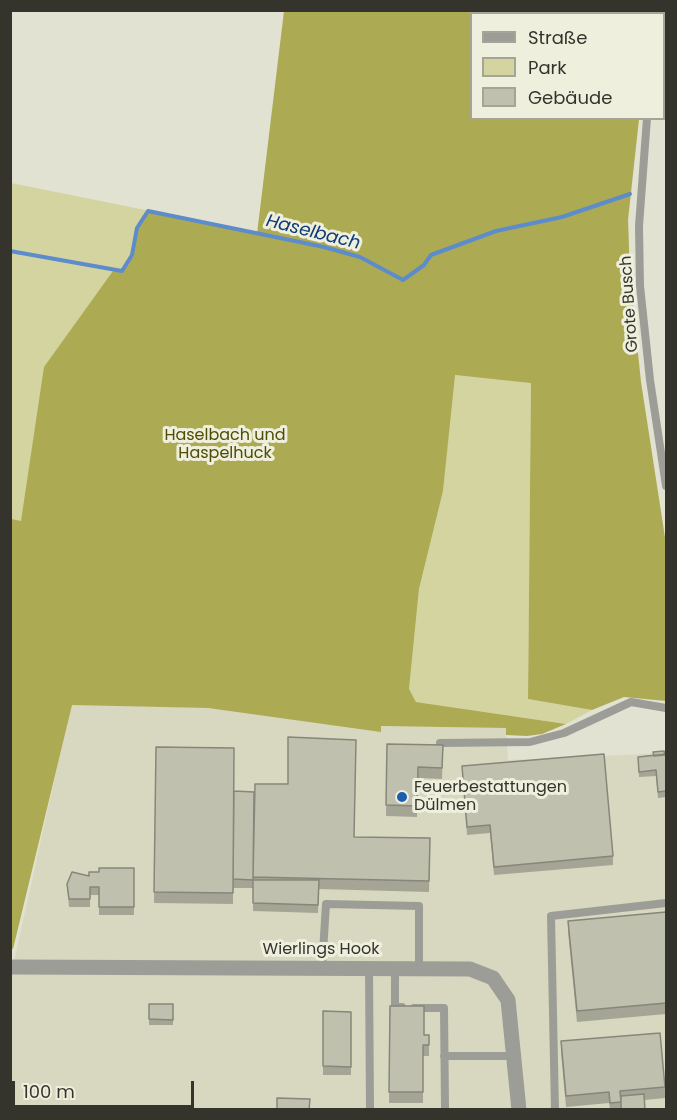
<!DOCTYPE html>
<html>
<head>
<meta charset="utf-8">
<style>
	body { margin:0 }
	#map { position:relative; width:677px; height:1120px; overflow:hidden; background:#e1e2d1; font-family:Poppins,sans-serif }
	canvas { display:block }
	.frame { position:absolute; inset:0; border:12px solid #34342d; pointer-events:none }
	.legend { position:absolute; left:470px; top:12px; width:195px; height:108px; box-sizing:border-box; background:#efefde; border:2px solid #a4a497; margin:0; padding:8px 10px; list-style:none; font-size:18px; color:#34342d }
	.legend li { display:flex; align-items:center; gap:12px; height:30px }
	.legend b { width:30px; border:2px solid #a4a497 }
	.scale { position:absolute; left:12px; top:1081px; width:182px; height:27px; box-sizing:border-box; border:3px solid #34342d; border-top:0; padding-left:8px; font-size:18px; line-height:21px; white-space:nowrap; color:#34342d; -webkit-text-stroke:4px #efefde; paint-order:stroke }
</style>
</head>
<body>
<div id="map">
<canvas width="677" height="1120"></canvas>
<div class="frame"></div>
<ul class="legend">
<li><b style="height:8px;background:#9c9d96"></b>Straße</li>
<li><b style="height:16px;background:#d4d4a0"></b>Park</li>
<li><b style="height:16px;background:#c0c0af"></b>Gebäude</li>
</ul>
<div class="scale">100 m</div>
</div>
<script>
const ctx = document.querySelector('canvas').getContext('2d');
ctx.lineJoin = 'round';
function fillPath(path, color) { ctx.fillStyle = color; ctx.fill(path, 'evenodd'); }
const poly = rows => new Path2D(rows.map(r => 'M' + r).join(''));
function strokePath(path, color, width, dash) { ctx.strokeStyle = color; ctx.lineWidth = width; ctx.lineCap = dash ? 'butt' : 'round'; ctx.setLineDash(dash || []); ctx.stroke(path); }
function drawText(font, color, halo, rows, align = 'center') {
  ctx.font = font + ' Poppins,sans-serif'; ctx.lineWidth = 6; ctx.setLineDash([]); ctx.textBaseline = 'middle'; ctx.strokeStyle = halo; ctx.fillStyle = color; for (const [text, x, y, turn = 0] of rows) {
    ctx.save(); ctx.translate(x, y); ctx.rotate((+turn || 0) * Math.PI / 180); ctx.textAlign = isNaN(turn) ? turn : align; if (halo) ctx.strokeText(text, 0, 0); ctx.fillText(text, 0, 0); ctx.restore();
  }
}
const built = poly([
	[71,704,208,708,381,731,381,726,506,728,508,760,666,753,666,1109,11,1110,11,967,13,966]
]);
const green = poly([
	[11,183,324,246,628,207,629,272,637,348,575,343,454,375,531,382,528,699,592,710,566,724,416,702,409,689,419,589,443,491,454,376,74,672,11,788]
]);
const forest = poly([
	[284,11,651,11,651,14,472,14,472,118,639,119,628,220,630,277,641,382,666,544,666,701,624,697,592,710,528,699,531,383,455,375,443,491,419,589,409,689,416,702,566,724,542,734,527,736,506,735,506,728,381,726,381,732,208,708,72,705,13,949,11,948,11,519,21,521,44,367,113,271,122,272,128,264,137,228,148,210,257,234]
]);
const stream = poly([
	[10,251,122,271,132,255,137,228,148,211,324,247,360,257,403,280,424,265,431,255,496,231,562,217,630,194]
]);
const lane = poly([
	[662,14,663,10],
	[647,118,639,226,640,286,650,380,666,486],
	[440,743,530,742,564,733,631,702,666,708],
	[322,968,326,904,419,906,419,968],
	[369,968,370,1110],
	[395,968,395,1007,402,1007],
	[414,1008,444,1008,445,1107],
	[444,1056,514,1056],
	[555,1110,551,916,666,903]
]);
const street = poly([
	[10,967,470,969,493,978,508,1000,519,1110]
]);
const wall = poly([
	[387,744,443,745,442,779,418,778,417,817,386,816],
	[156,747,234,791,254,792,288,784,354,837,430,838,429,892,319,889,318,913,253,911,253,888,233,888,233,904,154,903],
	[666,754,666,797,658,798,656,776,639,777,638,757],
	[462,766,613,856,613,865,494,875,490,833,467,835],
	[134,868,134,915,99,915,99,895,90,895,90,907,69,907,67,884,99,872],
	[666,912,666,1014,577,1022,568,932,568,921],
	[149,1004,173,1004,173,1025,149,1025],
	[390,1006,424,1035,429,1035,429,1056,423,1056,423,1103,389,1103],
	[323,1011,351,1012,351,1075,323,1075],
	[561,1041,665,1087,665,1098,645,1100,645,1110,610,1110,609,1103,566,1107,561,1052]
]);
const building = poly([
	[288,737,356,740,354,837,430,838,429,881,253,877,255,784,288,784,288,737],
	[387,744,443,745,442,768,418,767,417,806,386,805,387,744],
	[156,747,234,748,233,893,154,892,156,747],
	[664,751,665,755,654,756,653,752,664,751],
	[604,754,613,856,494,867,490,825,467,827,462,766,604,754],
	[666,754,666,791,658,792,656,770,639,772,638,757,666,754],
	[234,791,254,792,253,880,233,879,234,791],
	[99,868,134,868,134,907,99,907,99,887,90,887,90,899,69,899,67,884,72,872,89,876,89,872,99,872,99,868],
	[253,880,319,880,318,905,253,903,253,880],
	[666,912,666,1003,577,1011,568,921,666,912],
	[149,1004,173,1004,173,1020,149,1019,149,1004],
	[390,1006,424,1006,424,1035,429,1035,429,1045,423,1045,423,1092,389,1092,390,1006],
	[323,1011,351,1012,351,1067,323,1066,323,1011],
	[660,1033,665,1087,620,1091,621,1102,610,1103,609,1092,566,1096,561,1041,660,1033],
	[644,1094,645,1110,621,1110,621,1096,644,1094],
	[277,1098,310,1099,309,1110,277,1110,277,1098]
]);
const markers = [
	[402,797,6,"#1e5dae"]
];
const streetNames = [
	["Grote Busch",630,304,-94],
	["Wierlings Hook",321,950]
];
const parkNames = [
	["Haselbach und",225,436],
	["Haspelhuck",225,454]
];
const poiNames = [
	["Feuerbestattungen",414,788],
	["Dülmen",414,806]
];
const waterNames = [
	["Haselbach",313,233,14]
];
fillPath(built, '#d8d8c0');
fillPath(green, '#d4d4a0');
fillPath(forest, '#acaa52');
strokePath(stream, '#5d8ccc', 4);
strokePath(lane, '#9c9d96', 8);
strokePath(street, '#9c9d96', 15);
fillPath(wall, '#a5a596');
fillPath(building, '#c0c0af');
strokePath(building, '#86867a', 1.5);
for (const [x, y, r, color] of markers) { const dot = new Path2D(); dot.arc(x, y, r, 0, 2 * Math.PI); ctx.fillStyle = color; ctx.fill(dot); strokePath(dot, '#efefde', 2); }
drawText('16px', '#34342d', '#efefde', streetNames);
drawText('16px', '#4e4c05', '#efefde', parkNames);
drawText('16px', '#34342d', '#efefde', poiNames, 'left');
drawText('italic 18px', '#0d3c78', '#efefde', waterNames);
</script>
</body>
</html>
